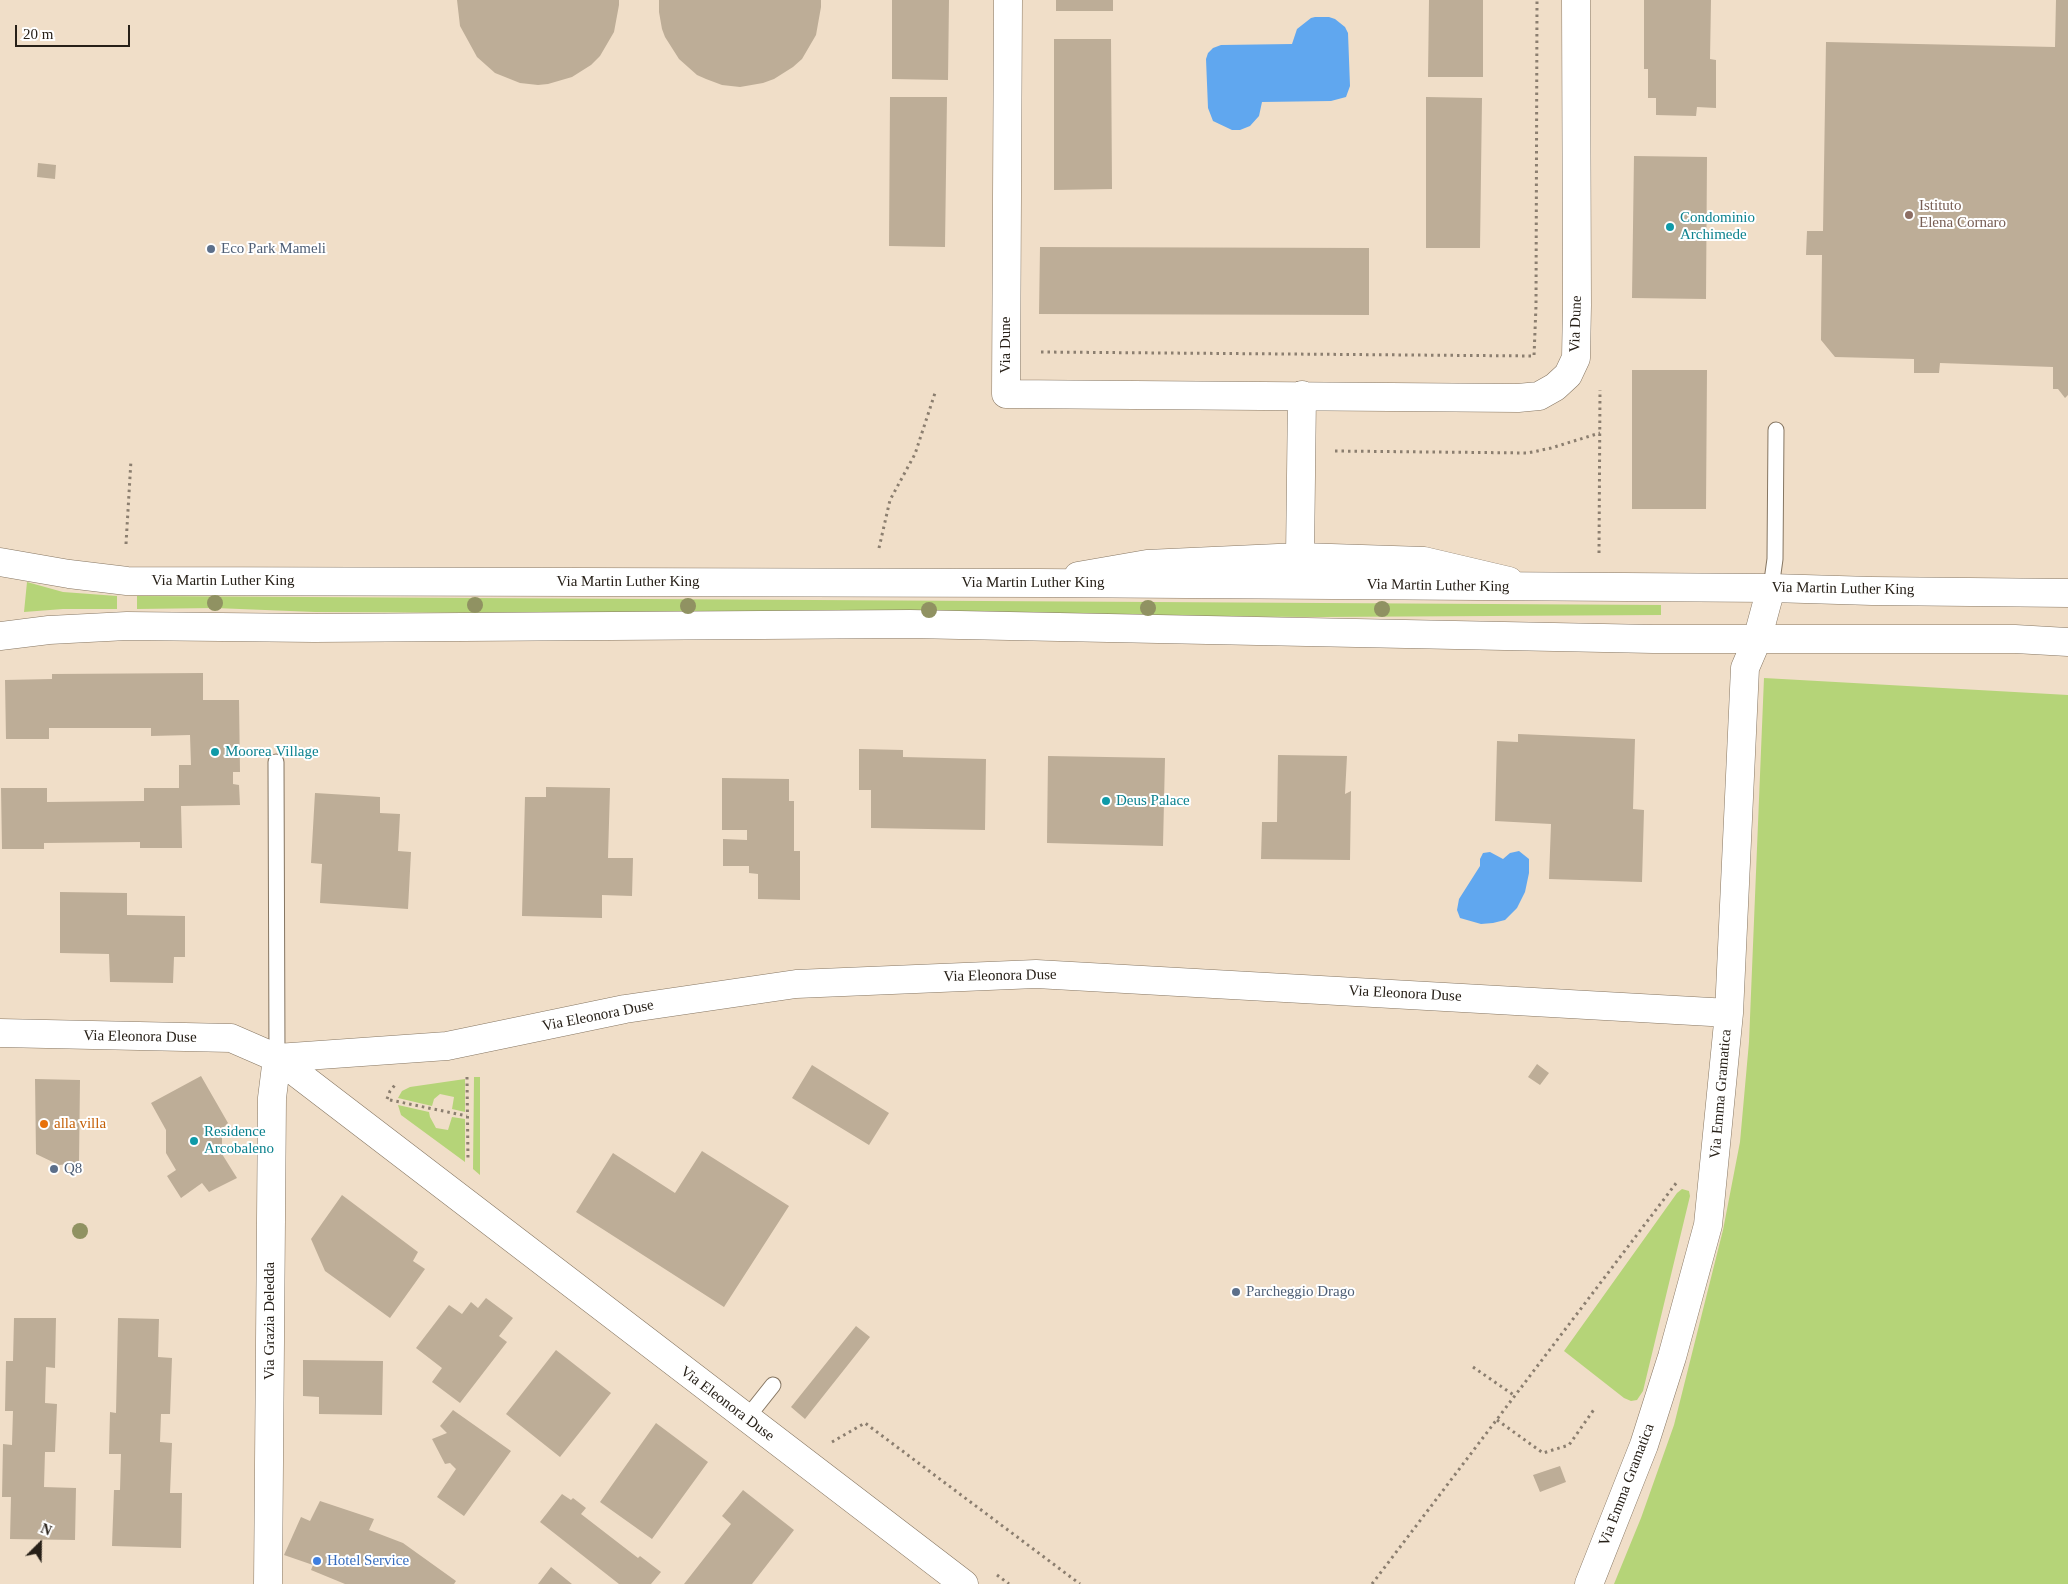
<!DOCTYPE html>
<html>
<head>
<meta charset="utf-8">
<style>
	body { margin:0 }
	#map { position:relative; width:2068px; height:1584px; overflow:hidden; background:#f0dec8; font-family:"Times New Roman",serif }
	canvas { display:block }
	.north { position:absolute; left:15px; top:1519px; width:50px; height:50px; -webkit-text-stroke:4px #fff; paint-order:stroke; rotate:23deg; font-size:14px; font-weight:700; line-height:20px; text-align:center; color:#272018 }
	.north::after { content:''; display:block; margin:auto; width:18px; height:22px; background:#272018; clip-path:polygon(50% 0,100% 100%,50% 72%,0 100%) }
	.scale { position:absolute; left:15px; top:25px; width:115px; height:22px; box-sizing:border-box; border:2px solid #272018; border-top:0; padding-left:6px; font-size:15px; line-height:18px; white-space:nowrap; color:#272018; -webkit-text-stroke:4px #fff; paint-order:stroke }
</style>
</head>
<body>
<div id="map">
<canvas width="2068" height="1584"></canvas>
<div class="north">N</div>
<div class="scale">20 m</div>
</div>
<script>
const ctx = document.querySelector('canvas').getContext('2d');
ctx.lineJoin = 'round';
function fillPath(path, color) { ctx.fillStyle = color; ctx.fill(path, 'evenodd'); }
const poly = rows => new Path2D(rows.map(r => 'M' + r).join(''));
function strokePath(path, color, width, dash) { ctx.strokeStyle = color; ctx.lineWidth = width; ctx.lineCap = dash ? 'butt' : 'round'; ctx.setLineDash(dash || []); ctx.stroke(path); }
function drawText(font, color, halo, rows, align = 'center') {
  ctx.font = font + ' "Times New Roman",serif'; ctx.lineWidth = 4; ctx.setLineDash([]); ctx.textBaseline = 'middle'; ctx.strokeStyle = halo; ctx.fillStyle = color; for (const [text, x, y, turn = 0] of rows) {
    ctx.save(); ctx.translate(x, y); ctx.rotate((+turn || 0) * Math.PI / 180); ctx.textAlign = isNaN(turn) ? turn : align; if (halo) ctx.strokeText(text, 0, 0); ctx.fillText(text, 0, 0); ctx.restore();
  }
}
const green = poly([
	[27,582,63,592,117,596,117,609,63,609,24,612],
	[137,596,1661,605,1661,615,1321,617,315,612,215,608,137,609],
	[1764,678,2068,695,2068,1584,1614,1584,1641,1518,1674,1425,1723,1230,1740,1142,1749,1042],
	[474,1077,480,1077,480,1175,473,1169],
	[465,1079,465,1112,452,1109,454,1097,440,1094,434,1099,432,1106,398,1098,402,1091,410,1087],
	[398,1105,429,1112,430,1117,436,1128,448,1130,452,1117,465,1119,465,1162,401,1115],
	[1682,1189,1689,1191,1690,1196,1643,1391,1637,1400,1631,1401,1624,1398,1564,1351,1677,1193]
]);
const water = poly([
	[1315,17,1329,17,1335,19,1345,27,1348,33,1350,86,1346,97,1331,101,1262,102,1259,116,1250,126,1240,130,1232,130,1213,121,1208,108,1206,59,1208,53,1213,48,1221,45,1292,44,1297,29,1311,18],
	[1519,851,1529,859,1529,873,1525,892,1517,908,1505,920,1493,923,1481,924,1460,918,1457,910,1459,899,1480,866,1480,859,1483,853,1490,852,1503,859,1510,853]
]);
const building = poly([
	[457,0,619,0,619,5,614,32,600,56,591,65,572,77,548,84,538,85,520,83,495,73,477,57,460,26],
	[659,0,821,0,821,7,816,35,802,59,793,67,774,79,763,83,740,87,722,85,706,79,697,75,679,59,665,37,662,29,659,12],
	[892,0,949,0,948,80,892,79],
	[1056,0,1113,0,1113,11,1056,11],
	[1429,0,1483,0,1483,77,1428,77],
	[1644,0,1711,0,1710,59,1716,60,1716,108,1697,107,1696,116,1656,115,1656,98,1648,98,1648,69,1644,69],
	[2056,0,2068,0,2068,395,2065,398,2058,389,2053,389,2053,367,1940,363,1939,373,1914,373,1914,359,1835,357,1821,340,1822,255,1806,255,1807,231,1823,231,1826,42,2055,47],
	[1054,39,1111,39,1112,189,1054,190],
	[890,97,947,97,945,247,889,246],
	[1426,97,1482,98,1480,248,1426,248],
	[1634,156,1707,157,1706,299,1632,298],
	[38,163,56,165,55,179,37,177],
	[1040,247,1369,248,1369,315,1039,314],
	[1632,370,1707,370,1706,509,1632,509],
	[203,673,203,700,239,700,240,772,233,772,233,784,239,785,240,805,181,806,182,848,140,848,140,842,44,843,44,849,2,849,1,788,47,788,47,802,144,801,144,788,179,788,179,765,191,765,190,735,151,736,151,728,49,728,49,739,6,739,5,680,52,679,52,674],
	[1518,734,1635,739,1633,809,1644,810,1642,882,1549,879,1551,824,1495,821,1497,741,1518,742],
	[859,749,903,750,903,757,986,759,985,830,871,828,871,790,859,790],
	[1278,755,1347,756,1345,794,1351,791,1350,860,1261,859,1262,822,1277,822],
	[1048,756,1165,758,1163,846,1047,843],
	[722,778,789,779,789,801,794,801,794,851,800,851,800,900,758,899,758,874,749,873,749,866,723,866,723,839,747,840,747,830,722,830],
	[546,787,610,788,608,858,633,858,632,896,602,895,602,918,522,916,525,797,546,797],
	[315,793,380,797,380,813,400,814,398,851,411,852,408,909,320,903,322,864,311,863],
	[60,892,127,893,127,915,185,916,185,957,174,957,173,983,110,982,109,954,60,953],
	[1537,1064,1549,1073,1540,1085,1528,1077],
	[812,1065,889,1113,869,1145,792,1098],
	[201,1076,228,1123,222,1129,222,1154,237,1178,209,1192,202,1183,181,1198,167,1176,176,1170,166,1153,166,1130,151,1103],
	[35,1079,80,1080,79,1163,59,1165,36,1154],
	[702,1151,789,1206,724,1307,576,1212,613,1153,675,1193],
	[342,1195,418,1252,413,1261,425,1269,390,1318,325,1271,311,1239],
	[486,1298,513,1318,499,1336,507,1342,460,1403,432,1382,442,1368,416,1348,449,1305,462,1314,471,1302,478,1308],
	[14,1318,56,1318,55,1368,46,1367,45,1403,57,1404,55,1452,45,1452,44,1487,76,1488,75,1540,10,1539,11,1497,2,1497,3,1444,12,1445,13,1411,5,1411,6,1361,13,1361],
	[118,1318,159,1319,158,1357,172,1358,170,1414,161,1414,160,1442,172,1443,170,1493,182,1493,181,1548,112,1546,114,1490,120,1490,121,1454,109,1454,110,1412,116,1413],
	[856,1326,870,1337,805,1419,791,1407],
	[556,1350,611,1393,560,1457,506,1414],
	[303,1360,383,1361,382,1415,319,1414,319,1397,303,1396],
	[453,1410,511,1451,464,1516,437,1497,456,1469,450,1463,445,1464,432,1439,447,1433,440,1426],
	[656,1423,708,1462,652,1539,600,1502],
	[1560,1466,1566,1482,1540,1492,1533,1475],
	[743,1490,794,1530,752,1584,684,1584,731,1524,722,1516],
	[562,1494,571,1500,573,1498,586,1508,581,1514,638,1558,640,1556,661,1572,651,1584,619,1584,540,1522],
	[320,1501,374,1519,369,1530,403,1543,456,1581,454,1584,345,1584,311,1570,313,1565,284,1555,301,1517,310,1521],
	[551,1567,572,1584,538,1584]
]);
const path = poly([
	[1041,352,1534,356,1536,306,1537,0],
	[1335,451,1528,453,1551,448,1600,433],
	[126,544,131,460],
	[879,548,890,500,915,454,935,393],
	[1599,553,1600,390],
	[467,1077,468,1161],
	[387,1099,390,1091,395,1085],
	[390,1100,467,1116],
	[1473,1367,1515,1396],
	[1497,1420,1543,1453,1569,1445,1595,1408],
	[832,1442,865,1423,1080,1584],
	[997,1575,1009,1584],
	[1372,1584,1677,1182]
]);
const service = poly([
	[1771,588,1775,559,1776,430],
	[276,762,277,1058],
	[746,1419,773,1385]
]);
const minor = poly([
	[1008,0,1006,394,1518,398,1539,396,1555,387,1568,375,1576,358,1577,305,1576,0],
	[1300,557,1302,395],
	[1078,576,1147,564,1300,557,1424,561,1509,581],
	[0,1033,231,1038,277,1058,447,1046,625,1009,796,984,1036,974,1729,1013],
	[277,1058,964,1584],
	[268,1584,272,1098,277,1058],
	[1589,1584,1644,1445,1672,1357,1708,1225,1729,1013,1745,668,1757,640,1771,588]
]);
const secondary = poly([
	[0,562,69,574,127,581,1039,583,1771,588,1872,591,2068,593],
	[0,636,49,630,127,626,314,628,910,624,1653,639,2015,639,2068,642]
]);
const trees = [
	[215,603],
	[475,605],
	[688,606],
	[1148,608],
	[1382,609],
	[929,610],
	[80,1231]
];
const markers = [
	[1909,215,5,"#8d6e63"],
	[1670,227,5,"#0f9aa8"],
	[211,249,5,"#5c6f8a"],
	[215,752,5,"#0f9aa8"],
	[1106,801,5,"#0f9aa8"],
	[44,1124,5,"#e8710a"],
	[194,1141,5,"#0f9aa8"],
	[54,1169,5,"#5c6f8a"],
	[1236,1292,5,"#5c6f8a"],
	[317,1561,5,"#3f7fe0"]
];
const educationNames = [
	["Istituto",1919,206],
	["Elena Cornaro",1919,223]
];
const cultureNames = [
	["Condominio",1680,218],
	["Archimede",1680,235],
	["Moorea Village",225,752],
	["Deus Palace",1116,801],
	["Residence",204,1132],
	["Arcobaleno",204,1149]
];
const serviceNames = [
	["Eco Park Mameli",221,249],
	["Q8",64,1169],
	["Parcheggio Drago",1246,1292]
];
const streetNames = [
	["Via Dune",1576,324,-88],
	["Via Dune",1006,345,-90],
	["Via Martin Luther King",223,581],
	["Via Martin Luther King",628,582],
	["Via Martin Luther King",1033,583],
	["Via Martin Luther King",1438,586,1],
	["Via Martin Luther King",1843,589,1],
	["Via Eleonora Duse",1000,976,-1],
	["Via Eleonora Duse",1405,994,3],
	["Via Eleonora Duse",598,1016,-11],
	["Via Eleonora Duse",140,1037,1],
	["Via Emma Gramatica",1721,1094,-85],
	["Via Grazia Deledda",270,1321,-90],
	["Via Eleonora Duse",727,1404,37],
	["Via Emma Gramatica",1627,1485,-69]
];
const foodNames = [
	["alla villa",54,1124]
];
const shopNames = [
	["Hotel Service",327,1561]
];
fillPath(green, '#b5d478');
fillPath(water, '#60a7ef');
fillPath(building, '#bdad97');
strokePath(service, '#867662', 17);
strokePath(minor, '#867662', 29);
strokePath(secondary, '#867662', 29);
strokePath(path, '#8b7e6f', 3, [2.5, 4]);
strokePath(service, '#fff', 15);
strokePath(minor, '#fff', 28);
strokePath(secondary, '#fff', 28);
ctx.fillStyle = '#909262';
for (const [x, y] of trees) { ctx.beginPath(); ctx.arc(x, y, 8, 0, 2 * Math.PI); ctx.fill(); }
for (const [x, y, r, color] of markers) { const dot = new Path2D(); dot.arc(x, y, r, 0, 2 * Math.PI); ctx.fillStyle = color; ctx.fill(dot); strokePath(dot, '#fff', 2); }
drawText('15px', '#785e54', '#fff', educationNames, 'left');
drawText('15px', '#0d838f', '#fff', cultureNames, 'left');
drawText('15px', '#4e5e75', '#fff', serviceNames, 'left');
drawText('15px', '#272018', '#fff', streetNames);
drawText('15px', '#c56008', '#fff', foodNames, 'left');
drawText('15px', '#366cbe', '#fff', shopNames, 'left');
</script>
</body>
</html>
